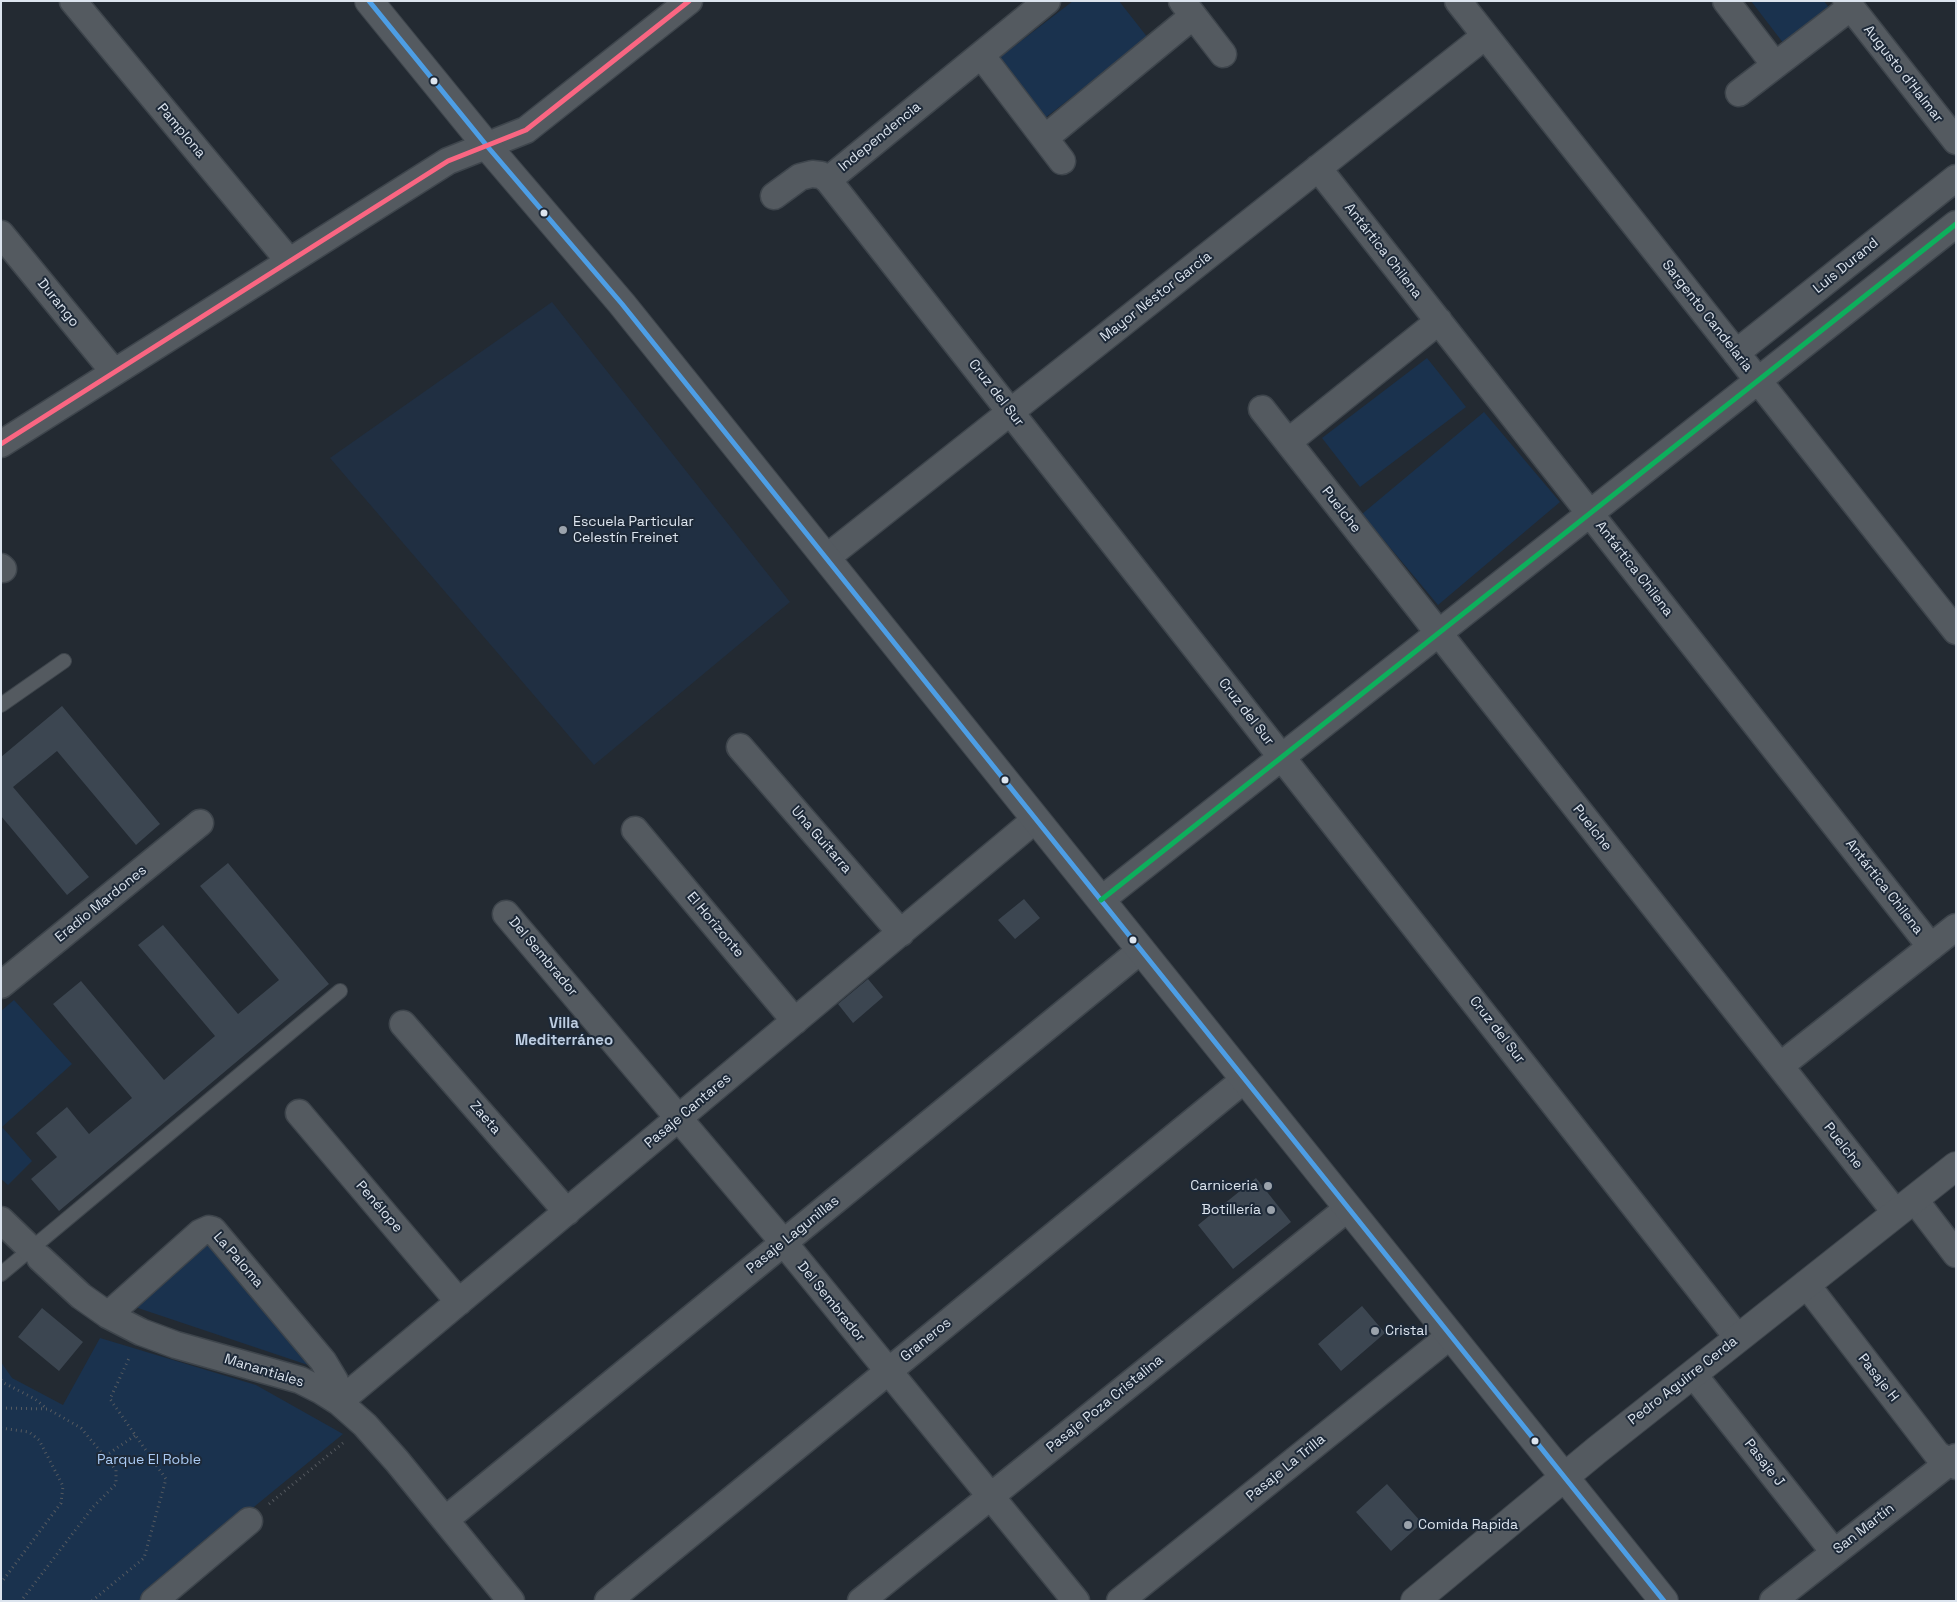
<!DOCTYPE html>
<html>
<head>
<meta charset="utf-8">
<style>
	body { margin:0 }
	#map { position:relative; width:1957px; height:1602px; overflow:hidden; background:#232a32; font-family:"Space Grotesk",sans-serif }
	canvas { display:block }
	.frame { position:absolute; inset:0; border:2px solid #dce4ee; pointer-events:none }
</style>
</head>
<body>
<div id="map">
<canvas width="1957" height="1602"></canvas>
<div class="frame"></div>
</div>
<script>
const ctx = document.querySelector('canvas').getContext('2d');
ctx.lineJoin = 'round';
function fillPath(path, color) { ctx.fillStyle = color; ctx.fill(path, 'evenodd'); }
const poly = rows => new Path2D(rows.map(r => 'M' + r).join(''));
function strokePath(path, color, width, dash) { ctx.strokeStyle = color; ctx.lineWidth = width; ctx.lineCap = dash ? 'butt' : 'round'; ctx.setLineDash(dash || []); ctx.stroke(path); }
function drawText(font, color, halo, rows, align = 'center') {
  ctx.font = font + ' "Space Grotesk",sans-serif'; ctx.lineWidth = 4; ctx.setLineDash([]); ctx.textBaseline = 'middle'; ctx.strokeStyle = halo; ctx.fillStyle = color; for (const [text, x, y, turn = 0] of rows) {
    ctx.save(); ctx.translate(x, y); ctx.rotate((+turn || 0) * Math.PI / 180); ctx.textAlign = isNaN(turn) ? turn : align; if (halo) ctx.strokeText(text, 0, 0); ctx.fillText(text, 0, 0); ctx.restore();
  }
}
const built = poly([
	[552,302,790,602,594,765,330,458]
]);
const green = poly([
	[1073,1,1119,1,1148,38,1045,118,999,58],
	[1751,1,1824,1,1830,9,1784,44],
	[1427,358,1466,407,1360,487,1322,438],
	[1484,412,1560,502,1438,605,1362,514],
	[14,1000,72,1064,2,1127,32,1161,8,1185,1,1179,1,1011],
	[208,1234,317,1368,129,1305],
	[100,1338,256,1385,343,1434,139,1601,1,1601,1,1362,12,1378,63,1405]
]);
const building = poly([
	[62,706,160,824,136,845,57,751,13,787,89,877,67,895,1,816,1,757],
	[228,863,329,984,59,1211,31,1179,57,1157,36,1133,67,1107,89,1134,132,1098,53,1004,81,981,164,1080,215,1036,138,945,163,925,238,1014,279,980,200,886],
	[1024,899,1040,918,1015,939,998,920],
	[868,979,883,997,853,1023,838,1004],
	[1256,1178,1291,1222,1233,1269,1198,1225],
	[1362,1306,1385,1333,1341,1371,1318,1344],
	[42,1308,83,1342,59,1371,18,1337],
	[1387,1484,1422,1523,1391,1551,1356,1512]
]);
const path = poly([
	[1,1380,4,1383,35,1399,47,1409],
	[1,1408,48,1409,81,1428,116,1470,116,1484,93,1507,21,1601],
	[1,1428,29,1432,39,1440,63,1486,61,1503,1,1583],
	[105,1456,136,1435],
	[269,1504,343,1443],
	[92,1601,144,1558,166,1479,110,1399,130,1356]
]);
const service = poly([
	[1,705,64,661],
	[1,1274,340,991]
]);
const minor = poly([
	[73,1,289,261],
	[1182,1,1223,54],
	[1458,1,1956,631],
	[1726,1,1775,65],
	[1846,1,1956,141],
	[981,55,1062,161],
	[1739,93,1851,7],
	[1045,138,1193,16],
	[1318,168,1931,947],
	[828,180,1047,1],
	[774,196,800,177,812,174,821,175,828,180,1738,1338],
	[1,234,114,372],
	[1736,353,1956,178],
	[1262,409,1896,1213],
	[1288,442,1439,321],
	[1,444,448,161,526,130,689,1],
	[826,558,1485,36],
	[1,567,3,569],
	[740,747,901,933],
	[635,830,795,1021],
	[1101,900,1956,224],
	[506,914,784,1243,1076,1601],
	[1,985,200,823],
	[403,1024,567,1212],
	[1780,1066,1956,927],
	[299,1113,459,1302],
	[1914,1199,1956,1254],
	[1,1220,31,1249],
	[40,1258,81,1296,108,1315,141,1332,176,1345,300,1380,320,1390,339,1402,365,1425,397,1461,511,1601],
	[1806,1284,1937,1454,1956,1466],
	[108,1315,200,1233,209,1229,213,1230,323,1361,335,1381,339,1402],
	[1693,1374,1834,1552],
	[339,1402,1036,819],
	[445,1520,1141,950],
	[154,1601,249,1521],
	[608,1601,1245,1079],
	[861,1601,1348,1208],
	[1120,1601,1451,1335],
	[1773,1601,1956,1457]
]);
const tertiary = poly([
	[369,1,487,146,622,304,1664,1601],
	[1415,1601,1597,1450,1956,1166]
]);
const bus1 = poly([
	[369,1,487,146,622,304,1664,1601]
]);
const bus2 = poly([
	[1,444,448,161,526,130,689,1]
]);
const bus3 = poly([
	[1101,900,1956,224]
]);
const markers = [
	[434,81,4.5,"#dce4ee"],
	[544,213,4.5,"#dce4ee"],
	[563,530,5,"#9ba3ac"],
	[1005,780,4.5,"#dce4ee"],
	[1133,940,4.5,"#dce4ee"],
	[1268,1186,5,"#9ba3ac"],
	[1271,1210,5,"#9ba3ac"],
	[1375,1331,5,"#9ba3ac"],
	[1535,1441,4.5,"#dce4ee"],
	[1408,1525,5,"#9ba3ac"]
];
const streetNames = [
	["Augusto d'Halmar",1903,74,52],
	["Pamplona",181,131,50],
	["Independencia",880,137,-39],
	["Antártica Chilena",1383,251,52],
	["Luis Durand",1846,266,-39],
	["Mayor Néstor García",1156,297,-38],
	["Durango",58,303,51],
	["Sargento Candelaria",1707,316,52],
	["Cruz del Sur",996,393,52],
	["Puelche",1341,510,52],
	["Antártica Chilena",1634,569,52],
	["Cruz del Sur",1246,712,52],
	["Puelche",1592,828,52],
	["Una Guitarra",821,840,49],
	["Antártica Chilena",1884,887,52],
	["Eradio Mardones",101,904,-39],
	["El Horizonte",715,925,50],
	["Del Sembrador",543,957,50],
	["Cruz del Sur",1497,1030,52],
	["Pasaje Cantares",688,1111,-40],
	["Zaeta",485,1118,49],
	["Puelche",1843,1146,52],
	["Penélope",379,1207,49],
	["Pasaje Lagunillas",793,1235,-39],
	["La Paloma",238,1260,49],
	["Del Sembrador",831,1302,51],
	["Graneros",926,1340,-39],
	["Manantiales",264,1371,17],
	["Pasaje H",1878,1378,52],
	["Pedro Aguirre Cerda",1683,1381,-38],
	["Pasaje Poza Cristalina",1105,1404,-39],
	["Pasaje J",1764,1463,52],
	["Pasaje La Trilla",1286,1468,-39],
	["San Martín",1864,1529,-38]
];
const poiNames = [
	["Escuela Particular",573,522],
	["Celestín Freinet",573,538],
	["Carniceria",1258,1186,"right"],
	["Botillería",1261,1210,"right"],
	["Cristal",1385,1331],
	["Comida Rapida",1418,1525]
];
const parkNames = [
	["Parque El Roble",149,1460]
];
const neighbourhoodNames = [
	["Villa",564,1024],
	["Mediterráneo",564,1041]
];
fillPath(built, '#202f42');
fillPath(green, '#1a324e');
fillPath(building, '#3c4651');
strokePath(service, '#3e454c', 16);
strokePath(minor, '#3e454c', 29);
strokePath(tertiary, '#3e454c', 30);
strokePath(path, '#555a60', 3, [1, 4]);
strokePath(service, '#545a60', 14);
strokePath(minor, '#545a60', 26);
strokePath(tertiary, '#545a60', 28);
strokePath(bus1, '#4d9ee5', 5);
strokePath(bus2, '#fa6682', 5);
strokePath(bus3, '#0daf5c', 5);
for (const [x, y, r, color] of markers) { const dot = new Path2D(); dot.arc(x, y, r, 0, 2 * Math.PI); ctx.fillStyle = color; ctx.fill(dot); strokePath(dot, '#1d2938', 2); }
drawText('14px', '#dce4ee', '#1d2938', streetNames);
drawText('14px', '#dce4ee', '#1d2938', poiNames, 'left');
drawText('14px', '#aacaf3', '#1d2938', parkNames);
drawText('bold 15px', '#bdcde1', '#1d2938', neighbourhoodNames);
</script>
</body>
</html>
